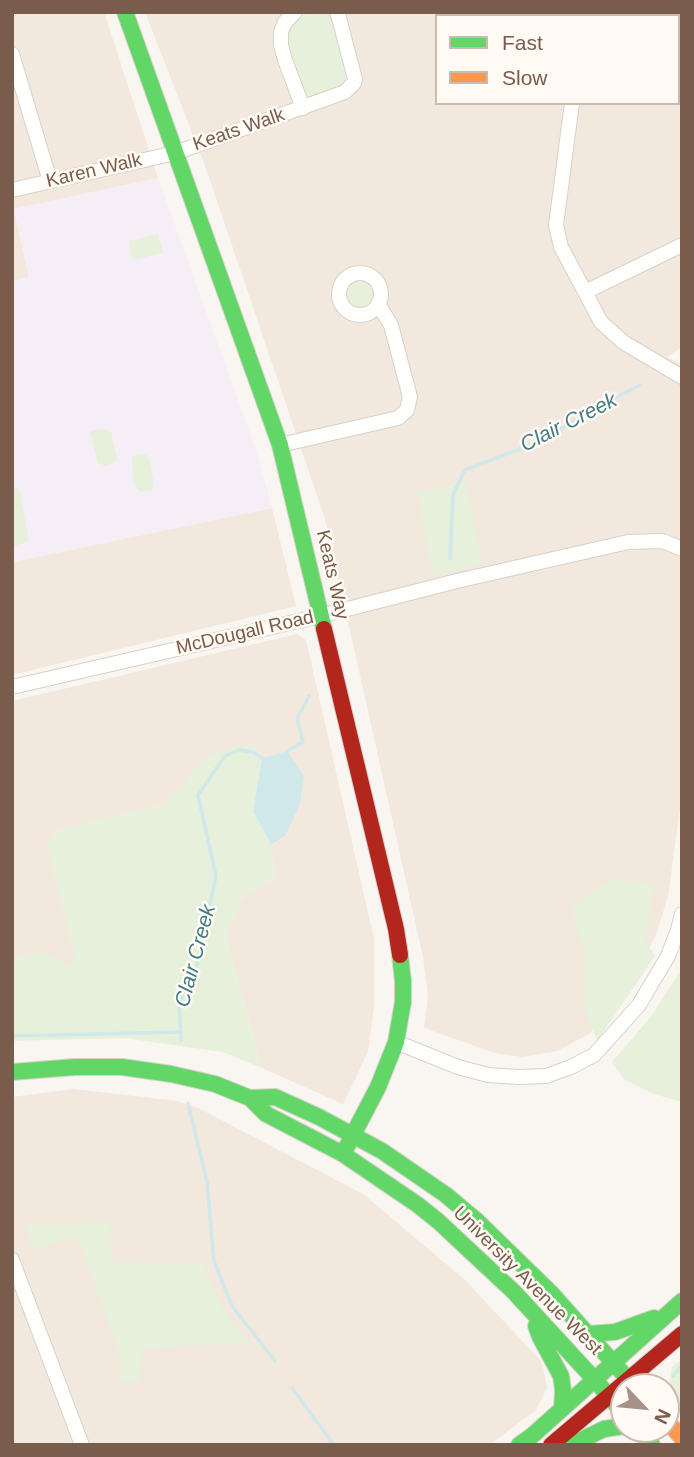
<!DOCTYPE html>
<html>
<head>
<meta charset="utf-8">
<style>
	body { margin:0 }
	#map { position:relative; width:694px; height:1457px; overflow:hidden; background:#f9f5f0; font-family:Arial,sans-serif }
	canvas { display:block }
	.frame { position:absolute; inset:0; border:14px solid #7a5c4d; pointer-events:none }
	.legend { position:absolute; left:435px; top:14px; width:245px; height:91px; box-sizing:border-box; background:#fffaf3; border:2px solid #cabbb1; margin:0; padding:9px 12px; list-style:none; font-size:21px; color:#7a5c4d }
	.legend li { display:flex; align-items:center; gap:14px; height:35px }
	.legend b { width:35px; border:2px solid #cabbb1 }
	.north { position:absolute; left:610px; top:1373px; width:70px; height:70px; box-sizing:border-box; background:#fffaf3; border:2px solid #cabbb1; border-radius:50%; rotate:116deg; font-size:19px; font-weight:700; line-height:28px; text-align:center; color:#7a5c4d }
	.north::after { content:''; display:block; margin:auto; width:24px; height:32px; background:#a69286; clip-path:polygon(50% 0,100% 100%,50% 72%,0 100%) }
</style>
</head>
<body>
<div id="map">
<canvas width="694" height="1457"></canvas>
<div class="frame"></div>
<ul class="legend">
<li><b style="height:9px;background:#63d668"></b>Fast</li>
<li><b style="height:9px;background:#ff974d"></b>Slow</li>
</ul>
<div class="north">N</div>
</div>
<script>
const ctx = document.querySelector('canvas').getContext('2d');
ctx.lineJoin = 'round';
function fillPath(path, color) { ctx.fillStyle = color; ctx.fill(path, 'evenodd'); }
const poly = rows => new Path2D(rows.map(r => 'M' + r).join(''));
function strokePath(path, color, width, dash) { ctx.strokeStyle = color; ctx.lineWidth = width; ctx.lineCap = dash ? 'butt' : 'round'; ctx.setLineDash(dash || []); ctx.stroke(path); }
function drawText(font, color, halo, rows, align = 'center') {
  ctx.font = font + ' Arial,sans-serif'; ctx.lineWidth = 5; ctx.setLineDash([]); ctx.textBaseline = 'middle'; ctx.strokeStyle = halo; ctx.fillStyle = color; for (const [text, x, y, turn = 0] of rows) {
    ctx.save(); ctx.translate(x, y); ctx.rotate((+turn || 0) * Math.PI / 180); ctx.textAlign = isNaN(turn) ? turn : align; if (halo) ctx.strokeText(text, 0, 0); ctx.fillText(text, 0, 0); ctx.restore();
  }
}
const residential = poly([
	[12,12,104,12,158,178,14,209,29,278,12,281],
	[145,12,682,12,682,347,667,357,682,365,682,794,668,896,656,935,624,997,589,1034,557,1051,522,1057,495,1053,424,1028,428,996,423,957,325,519,204,163],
	[437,16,678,16,678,103,437,103],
	[272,508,296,606,12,675,12,562],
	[297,634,306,640,374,939,374,1007,368,1052,343,1104,262,1068,226,939,241,899,276,877,271,845,285,836,304,775,287,751,262,758,254,744,183,785,164,804,54,831,47,845,76,961,69,967,41,952,12,959,12,701],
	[73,1089,178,1101,200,1109,363,1194,464,1279,542,1362,547,1388,536,1410,489,1445,12,1445,12,1097]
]);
const education = poly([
	[158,178,256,450,272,508,12,562,12,281,29,277,14,209]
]);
const green = poly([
	[307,13,322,13,338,26,347,80,343,89,311,99,302,92,288,52,286,34,293,21],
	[158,234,163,253,132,260,128,241],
	'347 295a13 13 0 1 1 26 0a13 13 0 1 1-26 0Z',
	[104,429,111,432,117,459,114,463,105,466,98,463,90,431],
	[138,454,145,454,149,458,154,484,151,491,141,492,136,487,133,480,132,458],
	[465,481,483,564,432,576,417,492],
	[12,486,20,490,29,541,12,547],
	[254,744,262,758,253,811,271,845,276,877,241,899,226,939,262,1068,223,1052,124,1038,12,1041,12,959,41,952,62,961,69,967,76,961,47,845,54,831,164,804,183,785,198,763,231,746],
	[609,880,654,883,646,942,655,956,597,1041,582,1003,586,960,571,907],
	[682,968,682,1102,654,1094,624,1079,612,1062,653,1014],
	[110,1221,111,1262,203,1264,224,1311,249,1342,143,1349,139,1382,119,1381,118,1350,77,1236,32,1249,25,1225],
	[682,1359,682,1414,667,1397,672,1367]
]);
const water = poly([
	[287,751,304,775,300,804,285,836,271,845,253,811,262,758]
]);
const stream = poly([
	[450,559,453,495,465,470,546,439,580,417,640,385],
	[287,751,303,742,297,719,309,696],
	[12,1036,181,1032],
	[181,1040,179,1003,194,977,216,876,198,795,225,756,239,750,253,752,262,758],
	[188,1103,207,1182,214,1261,232,1306,275,1361],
	[673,1376,682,1365],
	[292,1388,334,1445]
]);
const street = poly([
	[295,12,285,22,281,32,281,45,285,60,303,108],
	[554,12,555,16],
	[12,54,50,181],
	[572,103,556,225,561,247,601,322,623,342,682,377],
	[12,190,175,153,345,92,354,83,355,79,339,18,337,12],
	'339 294a21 21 0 1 1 42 0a21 21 0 1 1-42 0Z',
	[585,292,682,245],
	[280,445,398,418,407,410,410,397,391,325,378,304],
	[12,687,320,616,457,581,628,542,663,541,682,549],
	[396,1042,458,1067,488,1075,518,1077,546,1076,571,1067,594,1055,639,1005,668,956,678,930,682,914],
	[12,1260,82,1445]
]);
const fast = poly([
	[125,12,280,445,324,629],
	[12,1072,75,1067,122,1067,171,1074,215,1084,250,1098,275,1097,319,1117,382,1151,446,1195,477,1221,552,1294,635,1387],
	[250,1098,266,1114,343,1154,418,1205,438,1221,514,1292,595,1380,624,1414],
	[343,1154,378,1087,396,1042,403,1002,403,981,400,955],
	[536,1326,540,1337,561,1376,563,1390,562,1408],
	[588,1334,615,1332,654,1318],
	[638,1429,652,1445],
	[519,1445,533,1435,682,1301],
	[571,1445,604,1429,624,1426]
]);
const slow = poly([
	[666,1420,682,1438]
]);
const jam = poly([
	[324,629,396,929,400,955],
	[551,1445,682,1334]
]);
const streetNames = [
	["Keats Walk",239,130,-19],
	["Karen Walk",94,171,-13],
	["Keats Way",332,575,77],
	["McDougall Road",245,633,-13],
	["University Avenue West",527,1281,45]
];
const waterNames = [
	["Clair Creek",569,423,-27],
	["Clair Creek",196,956,-75]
];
fillPath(residential, '#f2e8de');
fillPath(education, '#f6eef6');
fillPath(green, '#e7f0db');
fillPath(water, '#d0e8ea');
strokePath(stream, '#d0e8ea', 3.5);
strokePath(street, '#d7d1cb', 16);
strokePath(fast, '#d9d2cb', 18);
strokePath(slow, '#d9d2cb', 18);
strokePath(jam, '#d9d2cb', 18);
strokePath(street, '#fefefd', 14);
strokePath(fast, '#63d668', 16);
strokePath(slow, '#ff974d', 16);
strokePath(jam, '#b3261e', 16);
drawText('19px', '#7a5c4d', '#fffaf3', streetNames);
drawText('italic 21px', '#437c86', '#fffaf3', waterNames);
</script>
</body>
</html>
